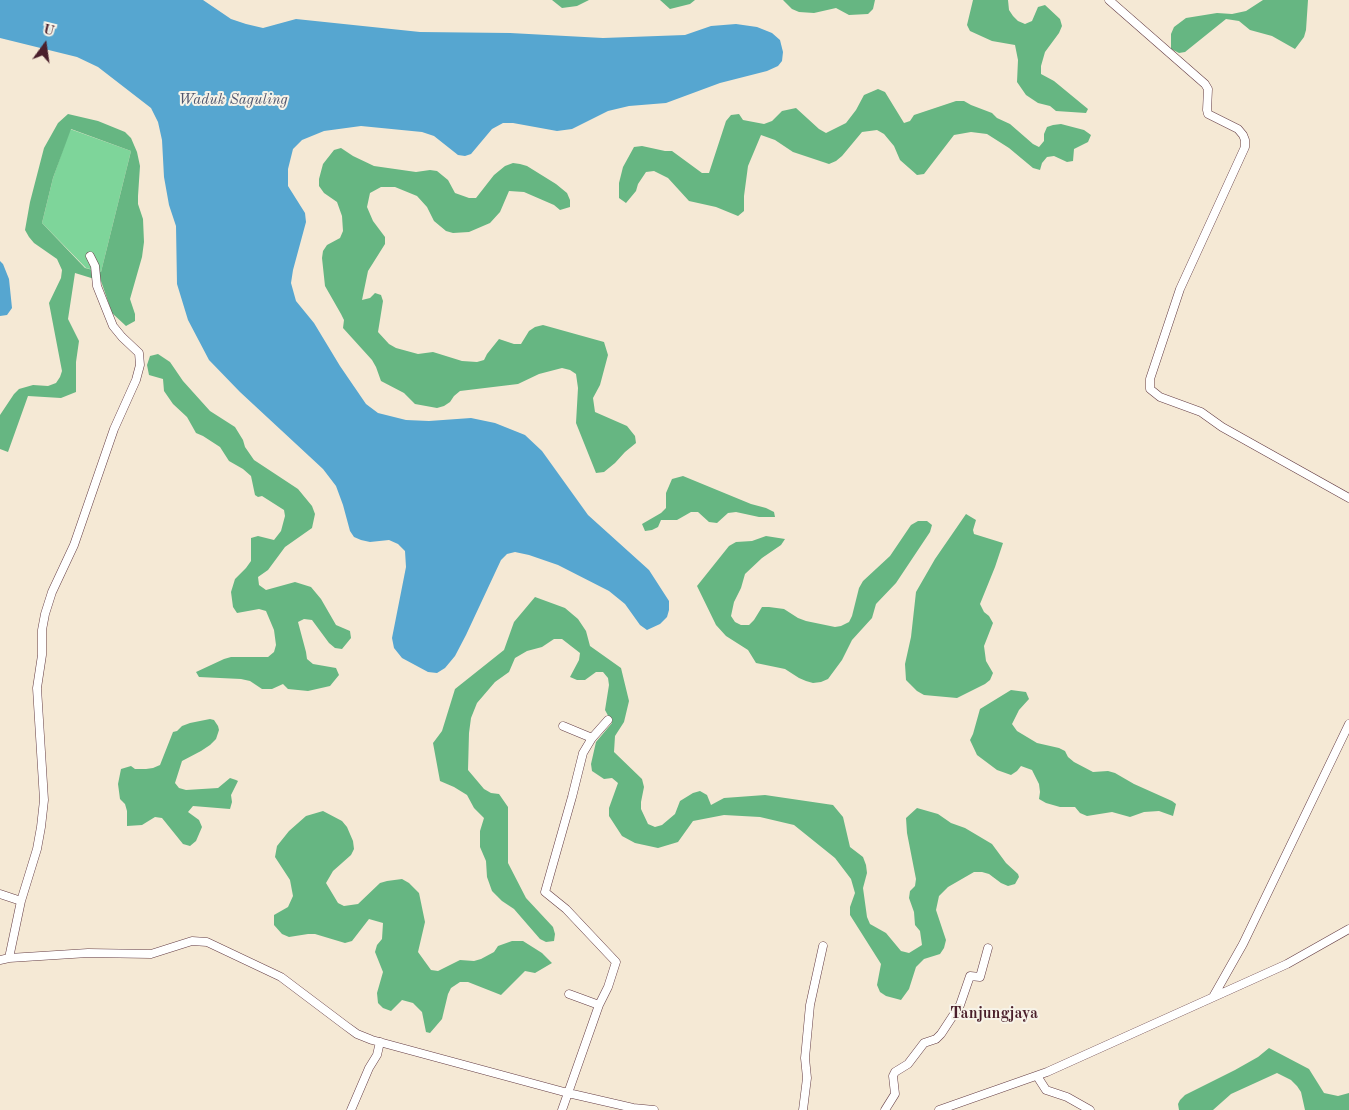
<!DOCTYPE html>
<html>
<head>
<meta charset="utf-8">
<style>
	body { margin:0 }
	#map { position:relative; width:1349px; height:1110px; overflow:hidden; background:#f5e9d5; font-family:"Old Standard TT",serif }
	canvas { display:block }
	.north { position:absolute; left:20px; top:20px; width:50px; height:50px; -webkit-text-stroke:4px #f7f3e8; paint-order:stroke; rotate:14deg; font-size:14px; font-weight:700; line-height:20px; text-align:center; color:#4a1f2b }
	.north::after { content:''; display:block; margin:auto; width:18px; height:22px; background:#4a1f2b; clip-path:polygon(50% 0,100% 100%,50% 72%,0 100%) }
</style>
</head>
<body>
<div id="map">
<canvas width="1349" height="1110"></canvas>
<div class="north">U</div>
</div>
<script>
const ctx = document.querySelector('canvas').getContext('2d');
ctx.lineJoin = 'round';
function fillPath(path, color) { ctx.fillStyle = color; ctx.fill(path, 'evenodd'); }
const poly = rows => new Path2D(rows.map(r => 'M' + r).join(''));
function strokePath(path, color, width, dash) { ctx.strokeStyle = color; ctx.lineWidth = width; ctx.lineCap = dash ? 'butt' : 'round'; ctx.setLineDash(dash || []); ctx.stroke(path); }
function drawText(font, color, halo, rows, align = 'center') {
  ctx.font = font + ' "Old Standard TT",serif'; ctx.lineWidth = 4; ctx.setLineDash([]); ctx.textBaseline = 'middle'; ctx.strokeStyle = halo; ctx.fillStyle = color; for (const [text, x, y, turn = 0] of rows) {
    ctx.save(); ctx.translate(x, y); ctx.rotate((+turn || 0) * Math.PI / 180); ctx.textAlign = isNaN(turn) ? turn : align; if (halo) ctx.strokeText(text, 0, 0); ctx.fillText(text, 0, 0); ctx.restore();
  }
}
const green = poly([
	[70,129,131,151,101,272,86,268,42,223,53,178]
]);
const forest = poly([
	[552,0,589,0,577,6,562,8],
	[660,0,695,0,690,4,670,9],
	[783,0,875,0,873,9,868,14,849,15,836,8,814,13,799,12,792,9],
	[973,0,1008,0,1009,10,1013,16,1018,21,1025,24,1032,21,1038,7,1045,5,1060,19,1062,26,1059,33,1045,52,1041,66,1041,74,1054,81,1088,109,1086,113,1056,111,1050,106,1038,103,1026,95,1017,82,1018,60,1015,45,992,41,970,31,967,25],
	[1263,0,1308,0,1306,30,1304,37,1295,49,1272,36,1250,30,1239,21,1226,19,1185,52,1179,53,1171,49,1171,34,1174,27,1186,18,1217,13,1232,14,1246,11],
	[878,89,885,92,904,123,910,121,914,115,956,101,964,101,971,105,992,113,997,118,1010,124,1033,144,1039,147,1044,141,1044,134,1047,127,1053,125,1061,124,1084,130,1091,135,1088,142,1074,149,1073,161,1067,162,1054,156,1047,157,1042,163,1040,170,1033,168,1009,148,987,134,971,132,954,135,924,174,917,175,900,160,894,146,884,134,877,130,862,132,842,156,836,161,829,164,793,152,775,140,761,135,748,166,744,196,744,211,738,216,716,207,689,201,668,178,654,171,646,172,638,184,636,191,626,203,619,198,619,183,623,167,634,147,642,146,665,151,672,151,702,173,709,173,726,121,731,115,739,114,743,120,764,124,772,121,782,111,796,108,819,129,826,133,846,123,856,110,864,95],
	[68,114,98,121,125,132,131,138,137,152,140,166,138,196,138,204,143,219,144,242,142,257,130,299,135,314,135,321,126,326,112,313,101,281,75,273,68,319,79,341,76,362,76,392,61,398,28,396,8,452,0,449,0,415,14,394,19,389,33,385,48,386,56,383,60,377,62,371,49,303,61,278,62,270,57,259,34,243,29,237,25,230,30,202,44,148,58,123],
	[71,129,131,151,101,272,85,268,42,223,53,178],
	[341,148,353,156,374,166,416,172,430,170,437,171,448,180,455,193,469,198,476,198,494,175,505,166,513,163,520,164,527,166,556,184,567,193,570,200,570,207,560,210,554,205,524,192,509,191,500,212,490,223,469,232,453,233,446,231,434,221,427,207,417,196,395,187,381,187,370,193,367,207,373,221,385,237,385,244,368,271,362,300,370,298,375,293,381,295,383,301,378,332,389,344,396,348,418,354,433,352,462,361,477,362,484,360,487,354,499,339,514,344,521,344,529,331,535,327,543,325,604,342,608,355,600,385,593,398,595,412,627,426,635,436,636,443,625,452,615,463,604,472,596,473,576,423,578,388,576,374,570,370,562,368,539,374,518,384,460,391,454,396,450,402,444,406,437,408,415,404,404,393,381,381,376,367,372,360,343,328,344,320,341,314,325,286,322,258,323,251,327,245,340,238,343,231,342,216,337,202,324,193,319,186,319,179,323,164,334,150],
	[158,354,170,362,183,381,210,411,235,427,243,440,245,447,254,460,298,489,312,506,315,514,312,528,285,547,268,570,258,577,259,585,266,590,295,582,311,587,321,599,336,625,350,631,351,638,342,649,335,648,329,643,312,620,304,619,298,622,306,652,307,659,313,664,336,668,339,675,330,686,308,691,288,689,283,684,272,689,262,689,250,681,241,679,199,677,196,672,224,659,231,657,268,657,274,652,276,645,274,630,266,611,259,609,237,613,233,607,231,592,235,579,246,568,251,561,251,538,258,536,274,540,281,531,285,516,284,510,262,496,258,497,255,495,251,476,243,469,229,461,220,447,203,436,196,433,187,417,173,404,164,391,163,379,149,375,147,365,150,356],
	[683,476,751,504,766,508,774,512,775,517,759,517,736,512,728,513,717,523,709,522,698,512,691,512,677,520,661,520,658,527,652,530,645,531,642,524,661,513,666,508,666,493,672,479],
	[966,514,976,520,973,530,974,534,1003,543,995,567,980,604,984,612,989,616,993,623,984,646,986,661,993,673,990,680,985,684,957,698,924,695,917,691,906,680,905,664,911,637,916,592,935,559],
	[918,521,927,521,932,525,930,532,896,583,876,604,872,618,852,640,842,660,828,679,821,682,813,683,806,681,799,678,785,669,756,663,748,650,726,636,716,625,697,586,729,546,736,542,752,541,766,536,785,539,781,545,762,558,745,574,741,588,734,602,731,616,735,622,741,625,749,625,754,620,762,607,769,607,784,609,798,618,806,621,835,627,841,626,849,622,852,616,859,588,863,581,890,556,911,525],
	[535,597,565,608,578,619,586,631,590,646,621,668,629,701,624,722,615,736,614,752,642,779,644,787,641,802,641,809,648,824,655,827,662,825,675,814,680,801,693,793,700,791,707,795,711,805,724,798,765,795,833,805,843,817,850,847,863,857,866,865,867,873,863,888,867,917,870,924,886,933,901,951,909,953,922,945,920,931,915,925,914,912,909,898,910,891,915,886,916,879,907,833,906,818,917,808,938,814,951,823,965,828,992,844,1006,863,1018,874,1019,877,1015,884,1008,886,1001,883,989,874,982,872,974,872,948,887,939,896,936,910,946,940,944,948,940,954,924,959,916,967,909,989,901,1000,886,996,880,992,877,985,881,964,850,915,850,907,855,893,851,879,835,858,794,825,760,817,724,815,693,821,678,842,658,848,635,843,622,836,609,816,609,808,618,783,612,778,604,779,592,771,591,764,596,742,612,723,605,710,609,685,608,678,603,672,596,672,585,680,577,680,570,677,579,660,580,653,562,639,554,639,542,647,527,651,515,658,509,672,495,682,477,703,471,718,469,733,468,770,484,789,491,793,499,794,508,807,508,863,526,898,553,927,555,934,554,941,546,942,540,939,514,909,502,901,492,891,487,877,486,861,480,847,480,831,484,818,474,808,467,795,454,787,440,781,433,743,442,731,455,689,504,650,514,622],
	[1011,690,1026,692,1029,699,1019,710,1012,724,1017,731,1037,743,1059,748,1065,751,1068,757,1074,762,1093,772,1108,771,1115,773,1134,784,1172,801,1176,804,1173,816,1159,811,1144,812,1130,817,1112,812,1087,816,1080,813,1075,807,1060,807,1046,803,1039,799,1040,792,1039,784,1032,770,1021,766,1017,771,1011,775,997,770,977,755,970,740,973,734,980,709],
	[210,719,214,720,218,726,219,730,216,739,210,745,201,751,182,761,175,783,179,788,186,790,218,788,230,778,236,780,238,781,231,795,232,802,230,809,193,806,188,812,199,820,202,827,196,841,190,846,183,844,162,818,155,817,142,825,127,826,127,811,125,804,120,799,118,784,121,769,131,766,135,769,146,769,153,768,160,765,173,732,177,731,182,726,190,723],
	[323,811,342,821,347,827,353,841,354,849,351,855,333,871,326,883,338,903,344,906,358,904,380,883,387,881,402,879,409,883,419,893,425,922,418,952,431,970,438,971,460,960,474,961,481,959,494,952,498,946,512,941,523,941,542,953,552,963,535,973,525,971,501,995,468,982,460,982,451,988,448,994,442,1019,430,1033,426,1032,422,1012,413,1003,402,1000,391,1011,383,1008,378,1003,377,993,383,972,375,952,377,945,382,939,383,923,369,919,352,941,345,943,315,934,308,934,289,937,282,934,274,925,274,915,288,907,293,896,290,880,275,857,277,846,289,831,306,816],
	[1269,1048,1309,1069,1324,1093,1338,1096,1349,1093,1349,1110,1305,1110,1301,1092,1297,1086,1291,1080,1277,1073,1231,1094,1213,1110,1179,1110,1178,1104,1180,1100,1185,1095,1235,1070,1258,1057]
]);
const water = poly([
	[0,0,203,0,231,19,246,24,263,28,296,19,420,32,510,33,603,38,685,35,711,26,736,24,757,27,772,33,780,40,783,52,782,61,778,66,767,71,720,83,666,103,629,106,608,111,572,129,557,131,513,123,503,123,492,129,471,154,465,156,458,155,434,136,422,132,361,126,324,131,302,140,293,149,288,169,288,186,305,213,306,222,293,270,291,283,296,301,314,323,340,366,366,404,378,413,406,420,429,421,471,418,495,423,525,435,542,451,588,515,649,570,669,601,669,610,667,617,660,624,647,630,640,625,625,604,609,591,558,565,529,555,515,552,507,554,501,560,466,635,455,656,445,668,437,673,428,672,402,658,394,648,392,638,406,567,405,551,398,544,389,540,370,542,361,540,354,537,350,531,343,505,336,486,323,469,240,392,209,360,188,320,177,284,176,226,169,205,164,177,162,140,158,122,151,108,98,67,77,57,0,38],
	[0,261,3,264,9,279,12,308,7,315,0,316]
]);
const minor = poly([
	[1109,0,1205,84,1208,89,1207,110,1208,114,1238,129,1243,135,1245,140,1245,147,1180,289,1150,379,1150,389,1160,397,1201,412,1222,427,1349,498],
	[563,726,592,738],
	[0,894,21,901],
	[9,958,21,901,37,849,41,827,44,800,37,688,42,655,42,630,45,614,52,592,74,545,114,429,136,380,140,365,139,353,122,337,113,326,97,286,95,266,90,256],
	[0,960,9,958,88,953,151,954,192,941,207,942,281,977,346,1026,357,1034,372,1040,568,1093,633,1108,654,1110],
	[569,994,599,1005],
	[1213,997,1243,944,1349,724],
	[1037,1076,1046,1090,1067,1097,1090,1110],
	[351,1110,369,1068,377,1055,380,1042],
	[562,1110,599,1005,608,987,616,962,566,909,545,892,572,797,583,753,592,738,608,720],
	[803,1110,807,1078,805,1058,810,1005,823,946],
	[885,1110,895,1094,893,1076,895,1072,908,1064,924,1043,936,1039,941,1034,960,1005,970,976,980,977,988,948],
	[939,1110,1047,1072,1287,964,1349,929]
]);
const waterNames = [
	["Waduk Saguling",233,100]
];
const quarterNames = [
	["Tanjungjaya",994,1014]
];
fillPath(green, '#7ed59a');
fillPath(forest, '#66b682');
fillPath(water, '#56a6d0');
strokePath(minor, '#643d44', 9);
strokePath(minor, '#fff', 8);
drawText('italic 15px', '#4f556d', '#f7f3e8', waterNames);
drawText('bold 16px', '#4a1f2b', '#f7f3e8', quarterNames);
</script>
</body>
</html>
